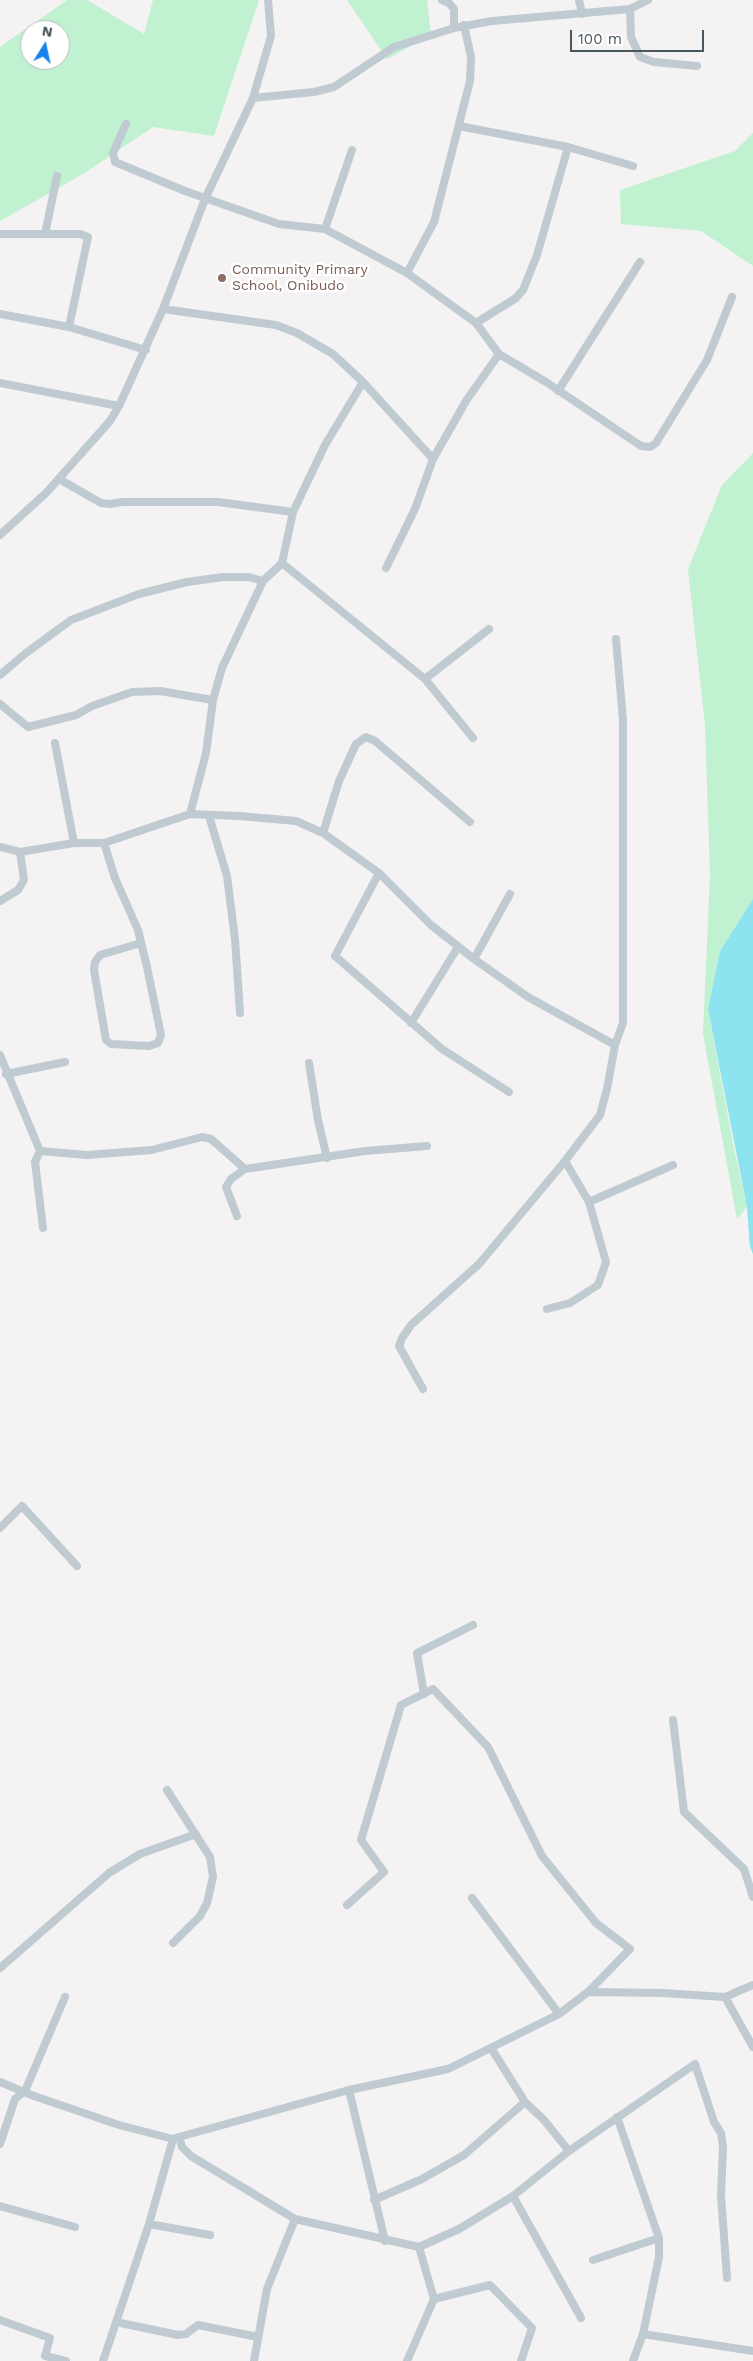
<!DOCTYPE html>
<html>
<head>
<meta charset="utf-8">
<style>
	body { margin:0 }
	#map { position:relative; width:753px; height:2361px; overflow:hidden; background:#f4f2f2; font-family:"Work Sans",sans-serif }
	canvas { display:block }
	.north { position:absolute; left:20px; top:20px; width:50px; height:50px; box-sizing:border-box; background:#fff; border:1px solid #b6bcbf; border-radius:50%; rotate:10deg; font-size:14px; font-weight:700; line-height:20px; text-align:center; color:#495760 }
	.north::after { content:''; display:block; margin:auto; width:18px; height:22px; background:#1483ec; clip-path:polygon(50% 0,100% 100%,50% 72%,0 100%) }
	.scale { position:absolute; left:570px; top:30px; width:134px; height:22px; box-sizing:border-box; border:2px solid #495760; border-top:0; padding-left:6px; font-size:15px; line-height:18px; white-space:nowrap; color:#495760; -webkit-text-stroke:4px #fff; paint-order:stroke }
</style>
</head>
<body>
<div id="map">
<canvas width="753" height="2361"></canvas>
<div class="north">N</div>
<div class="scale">100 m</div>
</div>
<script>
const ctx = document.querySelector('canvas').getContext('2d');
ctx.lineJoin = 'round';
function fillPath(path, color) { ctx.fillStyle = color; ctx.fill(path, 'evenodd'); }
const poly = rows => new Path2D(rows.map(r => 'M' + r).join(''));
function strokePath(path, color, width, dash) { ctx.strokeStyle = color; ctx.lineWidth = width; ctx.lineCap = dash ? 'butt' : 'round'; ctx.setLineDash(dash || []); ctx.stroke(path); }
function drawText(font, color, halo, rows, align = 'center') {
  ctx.font = font + ' "Work Sans",sans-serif'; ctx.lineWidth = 5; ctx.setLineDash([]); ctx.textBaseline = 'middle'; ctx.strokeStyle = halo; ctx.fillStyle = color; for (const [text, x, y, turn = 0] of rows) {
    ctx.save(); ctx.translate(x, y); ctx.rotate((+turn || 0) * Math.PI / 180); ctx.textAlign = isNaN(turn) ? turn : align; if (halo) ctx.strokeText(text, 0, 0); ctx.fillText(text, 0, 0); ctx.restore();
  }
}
const green = poly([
	[67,0,87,0,144,34,153,0,259,0,214,136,153,127,83,174,0,221,0,47],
	[30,30,60,30,60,60,30,60],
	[347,0,427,0,431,35,387,59],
	[753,133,753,266,701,231,621,224,620,190,735,151],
	[753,453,753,899,720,951,708,1009,733,1144,747,1207,753,1216,753,1254,750,1246,747,1207,737,1219,703,1034,710,875,705,725,688,569,722,485]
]);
const water = poly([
	[753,899,753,1254,750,1246,747,1207,708,1009,720,951]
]);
const street = poly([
	[442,0,449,3,454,9,454,28],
	[579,0,582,14],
	[630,9,631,37,640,57,654,62,697,66],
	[253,98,314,92,334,87,394,47,454,28,492,21,630,9,648,0],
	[126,124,113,153,115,162,185,191,279,224,325,229,407,273,476,323,499,354,546,382,641,446,650,447,656,443,707,360,732,297],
	[459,126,568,147,633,166],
	[325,229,352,150],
	[0,234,80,234,88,237,69,327],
	[45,234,57,176],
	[407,273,434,222,470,81,471,57,464,25],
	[163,309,276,325,297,333,333,354,363,382,433,459],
	[0,314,69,327,146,350],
	[476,323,516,298,523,290,537,255,568,147],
	[0,383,119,406],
	[558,391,640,262],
	[59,479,101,503,110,504,122,502,218,502,293,512],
	[0,535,47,492,110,421,119,406,163,309,205,199,253,98,271,36,268,0],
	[282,563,425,679,473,738],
	[386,568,415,509,433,459,466,401,499,354],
	[0,675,26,653,71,620,139,594,187,582,223,577,249,577,263,581],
	[425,679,489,629],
	[0,704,28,727,76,715,92,706,132,692,160,691,213,700],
	[55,743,74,843],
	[190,814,206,753,213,700,222,668,263,581,282,563,293,512,325,445,363,382],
	[209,816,227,876,235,939,240,1013],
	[323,833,339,781,356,744,366,737,375,741,470,822],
	[104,843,115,878,138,930,147,967,161,1035,158,1043,149,1046,111,1044,106,1040,94,970,95,962,100,955,141,943],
	[0,847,20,852,74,843,104,843,190,814,239,816,296,821,323,833,379,873,431,925,474,959,528,997,615,1045],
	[379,873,335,956,442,1049,509,1092],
	[0,901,18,890,24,880,20,852],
	[474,959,510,894],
	[411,1023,458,947],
	[0,1055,40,1151],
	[309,1063,318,1120,327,1158],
	[6,1074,65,1062],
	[40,1151,87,1155,152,1150,202,1137,211,1139,245,1169],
	[40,1151,35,1162,43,1228],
	[589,1202,673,1165],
	[237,1216,226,1187,231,1179,245,1169,365,1151,427,1146],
	[547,1309,570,1303,598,1285,606,1262,589,1202,565,1161],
	[423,1389,399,1346,402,1338,411,1325,479,1264,565,1161,600,1115,607,1089,615,1045,623,1023,623,721,616,639],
	[0,1528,22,1506,77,1566],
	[424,1694,417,1653,473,1625],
	[673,1720,684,1812,744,1869,753,1897],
	[167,1790,210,1857,213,1877,207,1903,200,1916,173,1943],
	[472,1898,559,2014],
	[0,1968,109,1873,140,1854,196,1834],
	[588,1992,663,1993,725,1997,753,1985],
	[725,1997,753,2047],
	[491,2048,525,2102,544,2120,569,2151],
	[0,2082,34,2096,119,2125,173,2139,179,2137,349,2090,448,2069,559,2014,588,1992,630,1949,596,1923,542,1856,488,1747,433,1689,401,1705,361,1840,384,1872,347,1905],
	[349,2090,385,2241],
	[617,2117,659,2238,659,2257,643,2334,633,2361],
	[179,2137,182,2147,191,2156,295,2219,419,2247,459,2229,513,2196,569,2151,695,2064,714,2122,721,2133,723,2147,721,2195,727,2278],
	[0,2144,15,2099,25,2091,65,1997],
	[513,2196,581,2318],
	[374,2200,422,2179,464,2155,525,2102],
	[0,2206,75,2227],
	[149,2224,210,2235],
	[593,2260,659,2238],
	[434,2299,490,2285,532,2328,521,2361],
	[0,2320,50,2338,45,2356,66,2361],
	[116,2322,178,2335,186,2334,198,2325,258,2337],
	[643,2334,753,2351],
	[103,2361,149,2224,173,2139],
	[254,2361,267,2289,295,2219],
	[407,2361,434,2299,419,2247]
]);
const markers = [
	[222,278,5,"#8d6e63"]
];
const educationNames = [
	["Community Primary",232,270],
	["School, Onibudo",232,286]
];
fillPath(green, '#c0f1d0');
fillPath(water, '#8de3ef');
strokePath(street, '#bfcad1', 8);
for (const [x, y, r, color] of markers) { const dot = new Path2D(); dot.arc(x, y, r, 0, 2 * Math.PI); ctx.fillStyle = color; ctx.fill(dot); strokePath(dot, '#fff', 2); }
drawText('14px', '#785e54', '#fff', educationNames, 'left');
</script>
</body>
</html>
